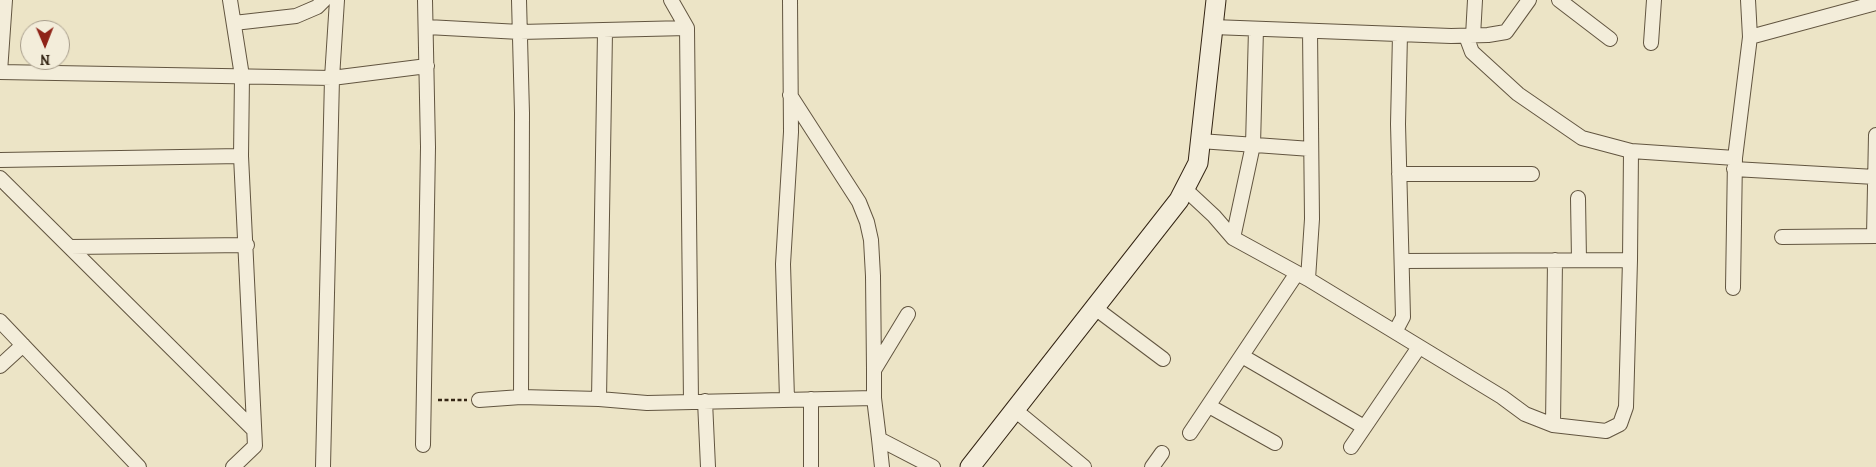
<!DOCTYPE html>
<html>
<head>
<meta charset="utf-8">
<style>
	body { margin:0 }
	#map { position:relative; width:1876px; height:467px; overflow:hidden; background:#ece4c6; font-family:Alegreya,serif }
	canvas { display:block }
	.north { position:absolute; left:20px; top:20px; width:50px; height:50px; box-sizing:border-box; background:#f3edda; border:1px solid #a79d8b; border-radius:50%; rotate:179deg; font-size:14px; font-weight:700; line-height:20px; text-align:center; color:#342514 }
	.north::after { content:''; display:block; margin:auto; width:18px; height:22px; background:#8f2418; clip-path:polygon(50% 0,100% 100%,50% 72%,0 100%) }
</style>
</head>
<body>
<div id="map">
<canvas width="1876" height="467"></canvas>
<div class="north">N</div>
</div>
<script>
const ctx = document.querySelector('canvas').getContext('2d');
ctx.lineJoin = 'round';
const poly = rows => new Path2D(rows.map(r => 'M' + r).join(''));
function strokePath(path, color, width, dash) { ctx.strokeStyle = color; ctx.lineWidth = width; ctx.lineCap = dash ? 'butt' : 'round'; ctx.setLineDash(dash || []); ctx.stroke(path); }
const path = poly([
	[438,400,467,400]
]);
const street = poly([
	[230,0,242,76,241,156,255,446,233,467],
	[519,0,522,113,521,397,599,399,647,403,874,398],
	[671,0,687,28],
	[1559,0,1610,39],
	[234,23,296,16,317,7,324,0],
	[427,27,520,32,687,28,691,402],
	[1213,27,1451,36,1488,35,1506,32,1529,0],
	[1466,36,1472,52,1518,94,1582,138,1631,151,1735,158],
	[1473,36,1475,0],
	[1750,37,1876,3],
	[1651,43,1654,0],
	[0,72,332,78,427,66],
	[0,72,5,0],
	[790,95,859,202,867,222,871,240,873,276,874,370],
	[1200,141,1311,149],
	[0,160,241,156],
	[1734,169,1875,177],
	[1399,174,1532,174],
	[0,178,254,430],
	[1185,189,1214,216,1233,238,1308,279,1312,219,1310,31],
	[1578,198,1579,260],
	[1874,236,1876,135],
	[1782,237,1876,236],
	[1233,238,1253,145,1256,29],
	[70,247,247,245],
	[1402,261,1630,260,1631,151],
	[1308,279,1502,397,1525,414,1553,425,1555,260],
	[1733,288,1735,158,1750,37,1748,0],
	[1095,308,1163,359],
	[908,314,874,370,874,398,879,439,933,467],
	[0,321,139,467],
	[1395,332,1403,317,1398,124,1400,34],
	[1242,356,1364,427],
	[0,366,23,345],
	[599,399,605,32],
	[787,399,783,264,791,132,790,0],
	[811,399,811,467],
	[479,400,521,397],
	[705,401,708,467],
	[1209,406,1275,443],
	[1015,410,1084,467],
	[1553,425,1606,431,1620,424,1626,407,1630,260],
	[1190,433,1297,273],
	[879,439,882,467],
	[423,445,428,147,425,0],
	[1351,447,1419,347],
	[323,467,332,78,337,0],
	[1152,467,1162,453]
]);
const secondary = poly([
	[970,467,1179,200,1198,163,1216,0]
]);
strokePath(street, '#625540', 16);
strokePath(secondary, '#342514', 21);
strokePath(path, '#342514', 2.5, [4, 2.5]);
strokePath(street, '#f3edda', 14);
strokePath(secondary, '#f3edda', 19);
</script>
</body>
</html>
